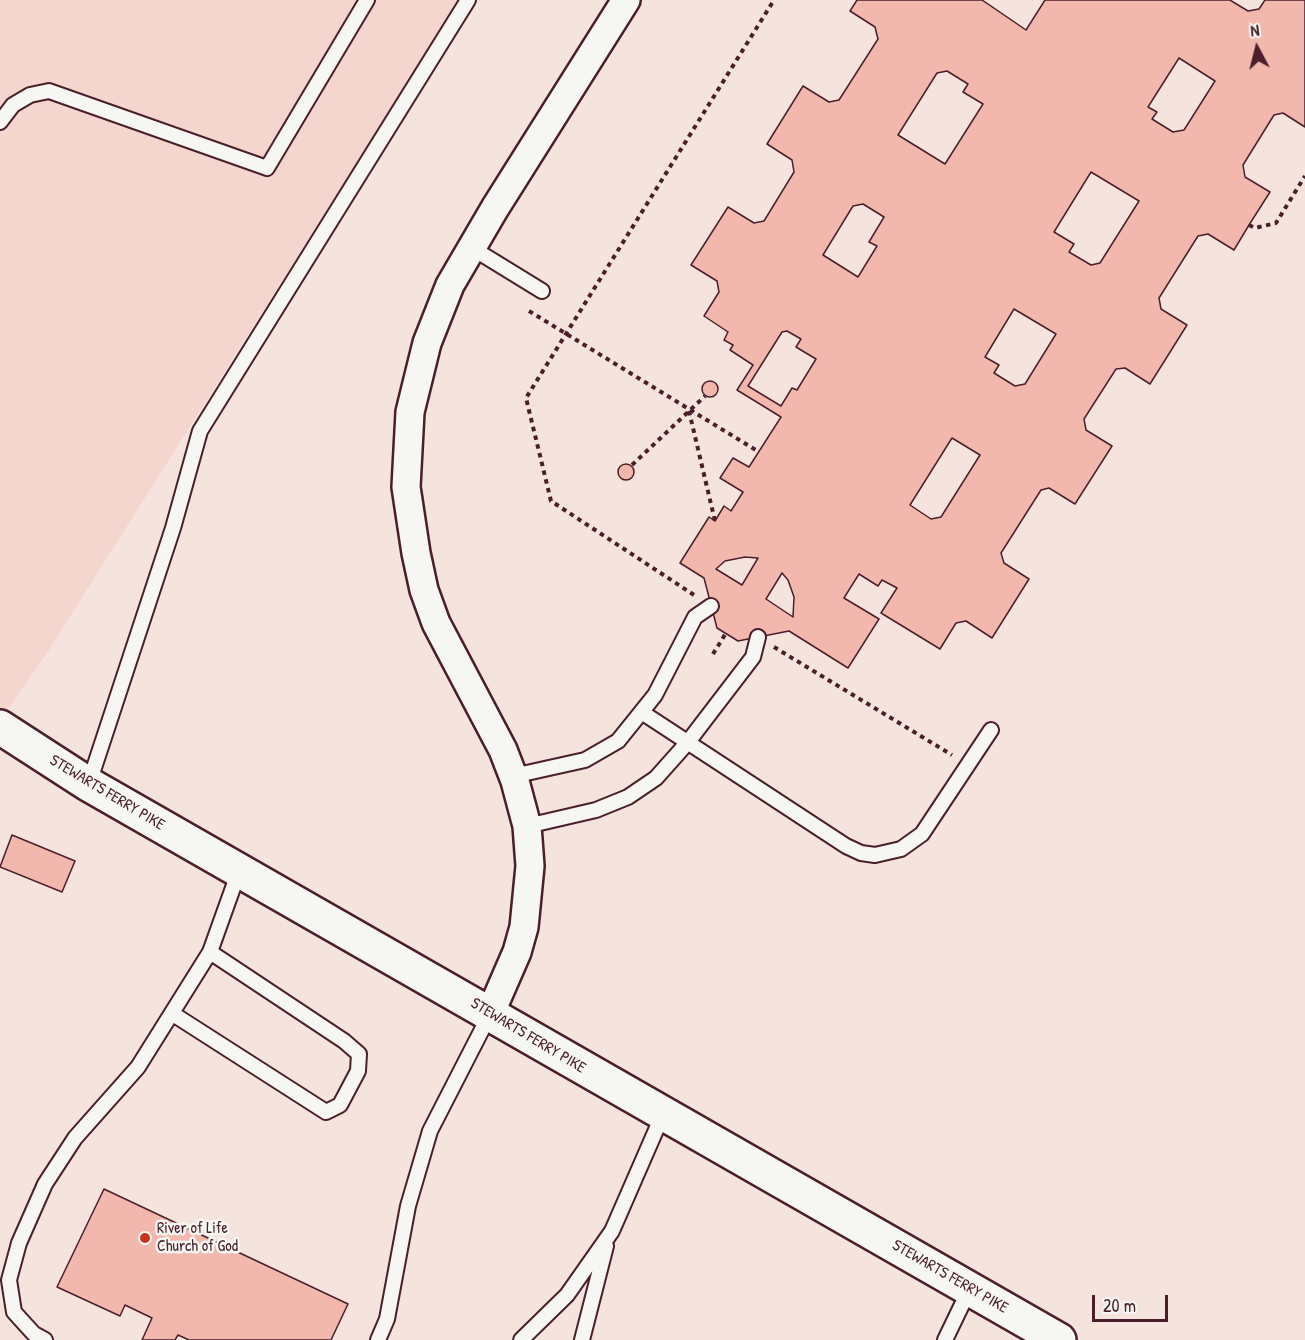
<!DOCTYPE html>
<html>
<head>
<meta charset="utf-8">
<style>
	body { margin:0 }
	#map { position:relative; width:1305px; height:1340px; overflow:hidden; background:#f5e3dd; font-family:"Patrick Hand",sans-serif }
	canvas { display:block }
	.north { position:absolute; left:1227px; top:18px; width:60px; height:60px; -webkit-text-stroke:4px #f6f6f2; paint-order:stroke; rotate:353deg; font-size:16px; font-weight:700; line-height:24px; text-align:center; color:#4a1f2b }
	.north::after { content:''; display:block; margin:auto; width:21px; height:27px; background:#4a1f2b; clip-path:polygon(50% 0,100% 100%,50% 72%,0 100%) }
	.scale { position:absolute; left:1092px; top:1295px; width:76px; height:27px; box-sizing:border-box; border:3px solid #4a1f2b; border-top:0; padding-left:8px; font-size:18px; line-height:21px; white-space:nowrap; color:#4a1f2b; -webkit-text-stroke:4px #f6f6f2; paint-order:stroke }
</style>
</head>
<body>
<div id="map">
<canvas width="1305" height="1340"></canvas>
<div class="north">N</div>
<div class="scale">20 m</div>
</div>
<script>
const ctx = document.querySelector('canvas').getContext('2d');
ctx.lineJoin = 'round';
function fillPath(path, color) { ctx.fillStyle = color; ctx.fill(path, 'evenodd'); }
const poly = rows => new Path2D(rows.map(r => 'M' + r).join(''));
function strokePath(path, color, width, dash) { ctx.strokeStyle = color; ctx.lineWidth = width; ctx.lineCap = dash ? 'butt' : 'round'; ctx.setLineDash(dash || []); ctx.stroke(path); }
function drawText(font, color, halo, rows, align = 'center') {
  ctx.font = font + ' "Patrick Hand",sans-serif'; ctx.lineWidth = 5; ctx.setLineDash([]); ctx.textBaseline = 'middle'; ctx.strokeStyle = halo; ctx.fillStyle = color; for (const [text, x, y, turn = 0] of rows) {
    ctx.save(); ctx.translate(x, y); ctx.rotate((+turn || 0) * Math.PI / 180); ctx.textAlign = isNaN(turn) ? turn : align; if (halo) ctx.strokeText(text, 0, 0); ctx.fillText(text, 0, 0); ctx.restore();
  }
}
const built = poly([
	[0,0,459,0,47,653,5,713,0,709]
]);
const building = poly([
	[857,0,982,0,1026,30,1045,0,1230,0,1248,11,1259,9,1265,0,1305,0,1305,127,1283,113,1274,115,1243,165,1245,177,1270,192,1249,225,1234,250,1208,234,1198,236,1159,298,1161,309,1187,325,1150,384,1125,368,1116,369,1084,419,1086,430,1112,446,1075,504,1049,488,1041,490,1001,553,1004,563,1029,579,992,638,966,621,956,623,940,649,881,613,897,588,882,580,878,586,859,574,844,598,879,619,848,668,789,631,738,641,717,628,704,578,680,563,709,517,715,521,724,506,731,511,743,492,720,478,733,458,749,467,781,417,737,390,753,365,730,350,733,345,724,340,728,332,704,316,719,292,717,281,691,265,728,207,754,223,764,221,794,172,792,160,767,144,803,86,829,102,839,100,878,39,875,27,850,11,857,0],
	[1179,58,1215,81,1184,130,1173,132,1152,119,1157,112,1148,107,1179,58],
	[947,71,968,84,963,92,983,104,945,164,898,135,937,73,947,71],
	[1091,172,1139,201,1100,263,1091,265,1069,252,1074,244,1054,232,1091,172],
	[863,204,884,217,869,242,877,246,858,277,823,255,853,206,863,204],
	[1014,309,1056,334,1025,384,1015,386,994,373,999,365,985,357,1014,309],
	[787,331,801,339,796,347,816,359,797,390,792,388,781,406,748,386,782,332,787,331],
	[952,438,980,455,941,517,931,519,910,505,952,438],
	[745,557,758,558,742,585,716,569,725,561,745,557],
	[782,573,788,580,794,597,793,617,766,599,782,573],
	'702 389a8 8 0 1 1 16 0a8 8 0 1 1-16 0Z',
	'618 472a8 8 0 1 1 16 0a8 8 0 1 1-16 0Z',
	[12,835,75,861,62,892,0,867,12,835],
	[104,1189,348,1304,331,1340,189,1340,178,1335,175,1340,142,1340,152,1318,125,1305,120,1316,57,1287,104,1189]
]);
const path = poly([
	[1249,225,1255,228,1276,223,1305,176],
	[529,311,759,452],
	[689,411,715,521],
	[632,465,705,396],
	[694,595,551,501,526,398,774,0],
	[774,647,952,755],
	[713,654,726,633]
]);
const lane = poly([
	[0,122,13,105,30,95,49,91,267,168,367,0],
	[472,248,542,291],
	[643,713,846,846,861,853,875,855,901,849,922,834,991,730],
	[513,776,585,760,618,741,655,695,695,617,711,606],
	[89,783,173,528,200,431,468,0],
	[527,826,596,810,628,797,656,778,688,742,753,657,758,637],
	[173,1014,326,1112,340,1105,358,1071,359,1054,344,1041,210,952],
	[45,1340,34,1334,14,1312,9,1280,19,1243,45,1184,75,1138,138,1067,210,952,239,871],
	[378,1340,387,1319,408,1206,430,1131,490,1014],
	[521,1340,567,1295,612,1231,663,1114],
	[582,1340,606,1246],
	[945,1340,970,1288]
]);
const street = poly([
	[490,1014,517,952,524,927,530,866,527,826,515,781,503,750,436,623,424,590,416,553,406,487,410,412,427,343,450,285,495,208,626,0]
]);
const secondary = poly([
	[0,727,88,784,1059,1340]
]);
const markers = [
	[145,1238,6,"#c8321e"]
];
const streetNames = [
	["STEWARTS FERRY PIKE",107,793,31],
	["STEWARTS FERRY PIKE",528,1036,31],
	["STEWARTS FERRY PIKE",950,1277,30]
];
const poiNames = [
	["River of Life",157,1229],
	["Church of God",157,1247]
];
fillPath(built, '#f4d6cf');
fillPath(building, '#f2b8ad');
strokePath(building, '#4a1f2b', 1.5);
strokePath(lane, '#4a1f2b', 18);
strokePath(street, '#4a1f2b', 32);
strokePath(secondary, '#4a1f2b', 38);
strokePath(path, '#4a1f2b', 4, [4.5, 4.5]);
strokePath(lane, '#f6f6f2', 14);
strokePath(street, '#f6f6f2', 27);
strokePath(secondary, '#f6f6f2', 33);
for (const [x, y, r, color] of markers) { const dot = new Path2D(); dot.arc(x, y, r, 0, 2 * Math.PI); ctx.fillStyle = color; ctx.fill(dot); strokePath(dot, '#f6f6f2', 2); }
drawText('16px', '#4a1f2b', '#f6f6f2', streetNames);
drawText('16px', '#4a1f2b', '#f6f6f2', poiNames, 'left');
</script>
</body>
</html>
